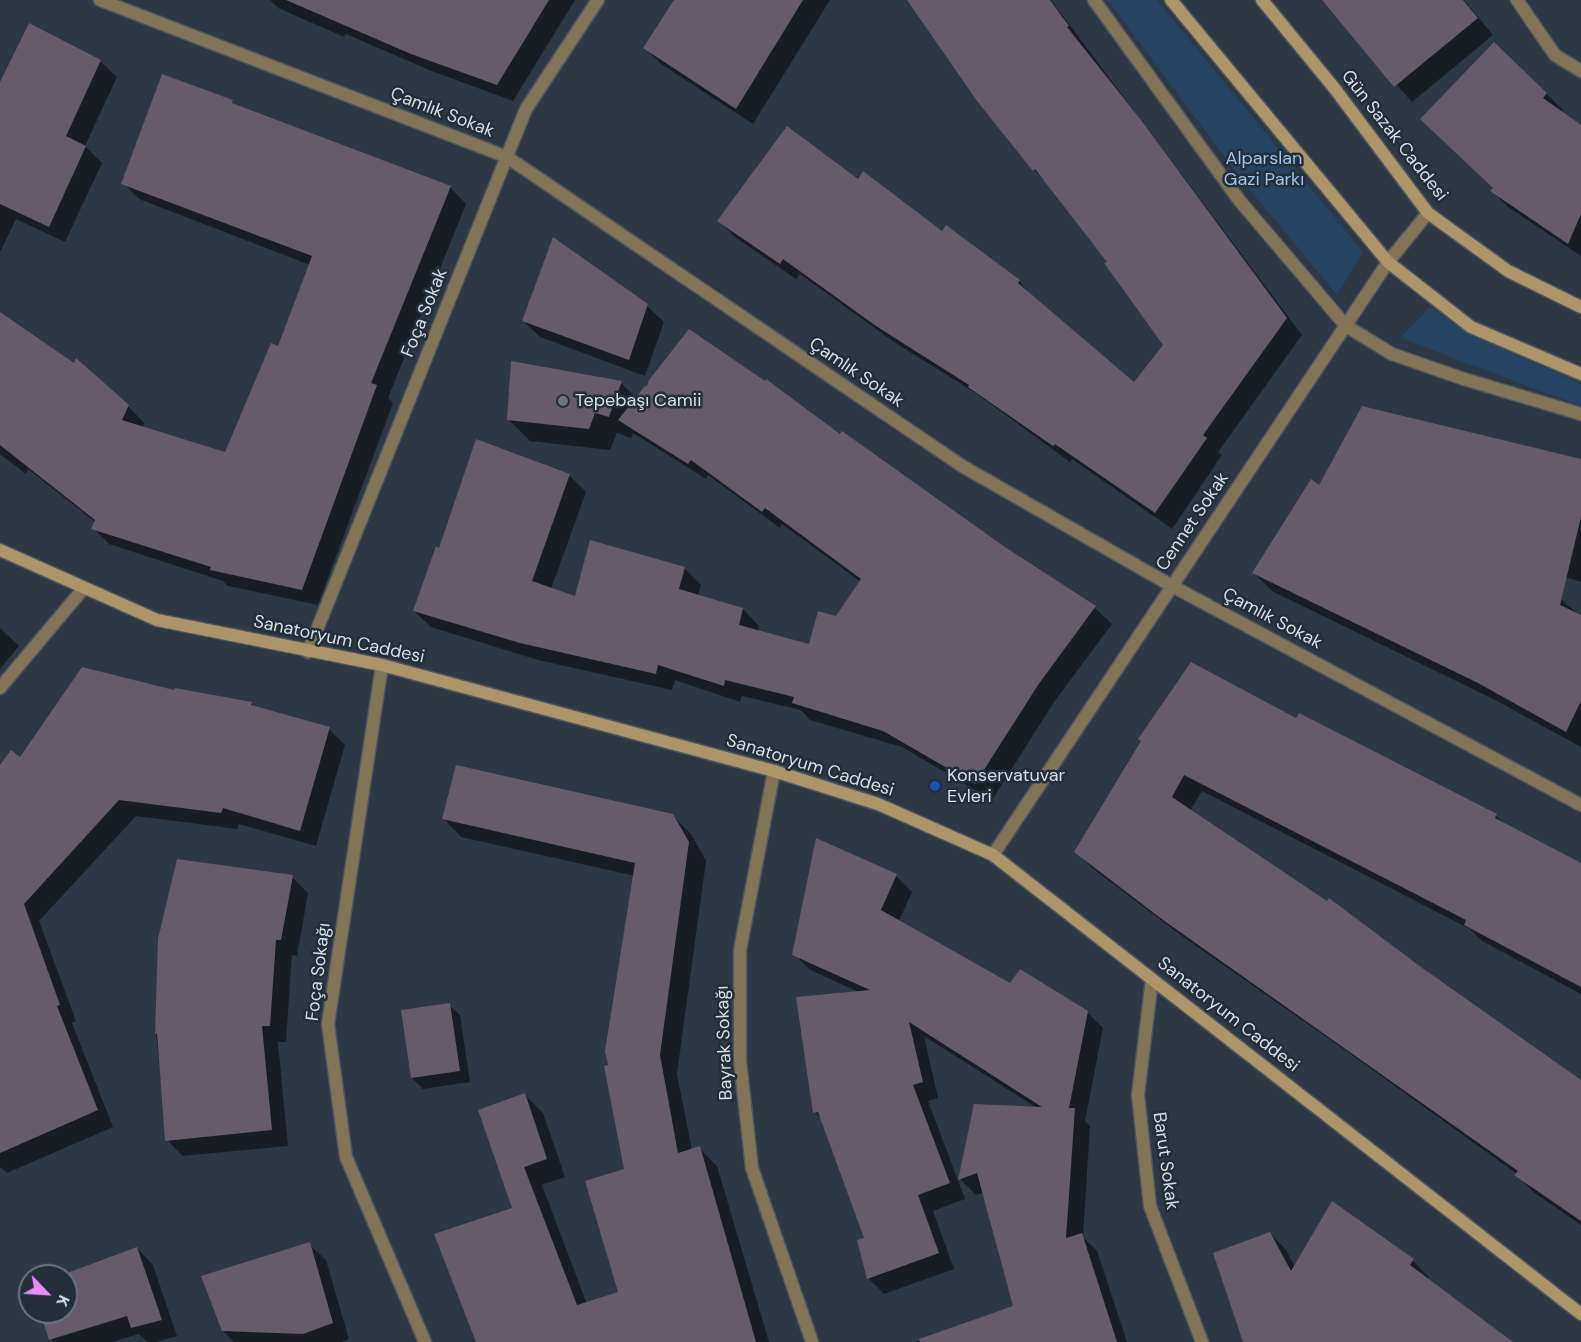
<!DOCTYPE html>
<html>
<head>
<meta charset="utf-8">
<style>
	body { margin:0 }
	#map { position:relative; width:1581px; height:1342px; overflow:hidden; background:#2d3844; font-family:"DM Sans",sans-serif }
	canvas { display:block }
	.north { position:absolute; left:18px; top:1264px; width:60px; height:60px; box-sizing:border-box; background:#232e39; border:2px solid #6b747e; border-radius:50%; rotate:115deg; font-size:16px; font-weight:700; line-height:24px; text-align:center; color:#d7dee6 }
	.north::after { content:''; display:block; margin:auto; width:21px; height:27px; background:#e98dfd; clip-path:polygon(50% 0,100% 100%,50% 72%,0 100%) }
</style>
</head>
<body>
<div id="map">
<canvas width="1581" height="1342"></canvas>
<div class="north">K</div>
</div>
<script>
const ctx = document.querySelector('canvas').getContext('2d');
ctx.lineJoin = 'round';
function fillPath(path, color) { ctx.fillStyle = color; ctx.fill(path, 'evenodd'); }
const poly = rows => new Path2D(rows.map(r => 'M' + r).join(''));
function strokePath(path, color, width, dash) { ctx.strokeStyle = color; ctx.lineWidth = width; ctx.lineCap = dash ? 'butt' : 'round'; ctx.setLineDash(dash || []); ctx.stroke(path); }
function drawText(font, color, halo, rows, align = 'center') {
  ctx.font = font + ' "DM Sans",sans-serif'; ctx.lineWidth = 5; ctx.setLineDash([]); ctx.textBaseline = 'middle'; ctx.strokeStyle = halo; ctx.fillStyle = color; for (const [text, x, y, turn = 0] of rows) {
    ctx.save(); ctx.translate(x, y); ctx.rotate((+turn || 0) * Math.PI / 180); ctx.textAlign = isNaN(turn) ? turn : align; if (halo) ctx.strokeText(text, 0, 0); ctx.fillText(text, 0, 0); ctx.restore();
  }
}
const green = poly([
	[1108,0,1157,0,1363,252,1337,295,1241,179],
	[1430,307,1471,335,1581,384,1581,406,1400,338]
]);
const shadow = poly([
	[270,0,575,0,513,101,429,70,346,34,344,37,278,8],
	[676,0,830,0,753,124,661,64,645,48],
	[909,0,1051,0,1302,335,1218,452,1222,455,1172,529,1072,459,1070,462,977,394,894,342,800,274,796,279,735,237,719,221,858,181,1019,281,1034,299,1134,384,1165,345,1109,262,1051,187,1034,170],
	[1322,0,1464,0,1493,35,1412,102],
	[1494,44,1563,110,1561,112,1581,127,1581,256,1508,207,1492,191],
	[100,61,117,77,85,146,102,163,65,242,16,219,0,252,0,85],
	[232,102,238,107,450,187,466,204,388,398,393,403,318,605,228,586,223,581,109,544,93,528,95,522,28,469,26,474,0,454,0,313,128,406,144,423,142,428,225,453,279,348,310,265,139,199,123,183],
	[647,306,664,322,645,376,540,337,523,321],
	[621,383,636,398,841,436,1095,608,1112,624,1054,702,992,800,902,747,810,720,801,710,742,696,740,702,675,680,672,690,538,660,431,627,414,611,440,549,477,441,570,476,586,492,551,589,576,598,684,568,701,585,698,596,743,609,759,626,758,631,810,646,837,618,861,582,782,524,780,528,708,475,706,479,633,433,631,438,617,433,610,450,530,441,508,419],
	[1581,461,1581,582,1508,561,1560,598,1581,617,1581,747,1497,701,1272,591,1254,573,1320,487],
	[0,628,19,646,0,669],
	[175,692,251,703,256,708,329,729,345,745,316,846,239,824,237,829,136,816,39,921,76,1021,72,1023,113,1127,7,1173,0,1167,0,768],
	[1297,720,1496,816,1505,825,1581,865,1581,994,1482,941,1470,929,1202,791,1190,811,1581,1083,1581,1225,1533,1192,1517,1174,1352,1055,1182,936,1092,868,1076,851,1143,742],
	[672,815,691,834,706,861,677,1074,692,1150,699,1148,717,1166,769,1342,478,1342,514,1209,525,1095,543,1113,565,1177,542,1185,587,1304,620,1293,626,1170,610,1066,635,876,461,837,443,818],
	[896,876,912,892,899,921,1010,985,1087,1012,1103,1028,1085,1121,1090,1126,1083,1237,1097,1251,1127,1342,915,1342,1015,1306,984,1192,976,1195,960,1179,975,1105,1037,1108,924,1036,938,1098,928,1101,965,1199,933,1211,954,1269,884,1294,868,1278,866,1239,822,1120,815,1112,859,992,810,970,794,954],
	[292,877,308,893,297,956,292,955,286,1042,278,1042,288,1146,183,1156,167,1140,156,1033],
	[449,1005,460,1015,470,1082,423,1089,412,1078],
	[1270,1233,1286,1250,1295,1267,1413,1261,1429,1277,1427,1280,1510,1342,1244,1342],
	[309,1244,326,1260,349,1339,342,1342,234,1342,223,1331],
	[137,1248,153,1265,177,1336,156,1342,147,1342,139,1334,112,1342,53,1342,42,1312,66,1312,66,1276,63,1276]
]);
const building = poly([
	[286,0,549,0,497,85,411,54],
	[674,0,803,0,736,109,643,48],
	[907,0,1050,0,1069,26,1067,27,1141,120,1287,318,1203,435,1207,438,1155,513,1055,444,1053,446,968,387,969,385,876,326,783,259,780,264,717,221,787,126,858,179,863,171,942,231,946,225,1020,280,1018,283,1134,382,1163,345,1104,263,1107,262,1035,169,1033,171,977,101],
	[1322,0,1463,0,1478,18,1394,87],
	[29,23,101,60,66,136,86,146,49,227,0,204,0,82],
	[1494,42,1547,93,1543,98,1581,125,1581,214,1568,244,1490,191,1493,188,1420,119],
	[162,74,233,100,232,103,451,186,371,383,377,385,302,590,210,570,211,567,91,529,95,520,0,445,0,312,74,363,76,358,129,405,122,420,225,452,271,343,278,346,312,256,121,184],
	[553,237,648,304,629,360,522,321],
	[689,329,765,381,766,379,840,434,842,431,1005,547,1096,606,1038,685,975,784,883,731,792,703,794,697,725,680,724,686,658,665,656,674,520,643,413,611,436,546,439,548,476,439,570,474,532,581,575,596,590,540,685,567,679,589,743,608,739,625,809,644,818,611,836,616,861,579,765,508,762,512,691,460,688,464,618,420,645,386,647,386,649,380],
	[511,361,622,381,609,417,595,413,589,429,507,420],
	[1362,406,1581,459,1581,517,1560,605,1581,615,1581,701,1566,732,1478,683,1252,573,1311,479,1319,485],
	[1191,662,1296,718,1299,713,1497,814,1495,818,1581,863,1581,987,1464,925,1466,920,1184,775,1172,797,1327,901,1329,898,1421,967,1581,1080,1581,1221,1514,1175,1518,1171,1163,920,1074,852,1141,741,1138,739],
	[82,667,174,690,175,688,252,702,251,705,330,727,300,831,223,808,221,813,119,800,24,904,60,1005,57,1006,98,1110,0,1153,0,765,11,750,20,757],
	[456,765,673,814,689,842,660,1055,678,1153,700,1146,756,1342,476,1342,434,1234,512,1208,478,1110,525,1093,547,1159,524,1167,577,1305,618,1292,585,1181,624,1169,604,1066,608,1065,605,1051,635,863,442,819],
	[816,838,897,874,881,910,1010,983,1020,969,1088,1011,1069,1108,1075,1108,1066,1238,1082,1233,1117,1342,920,1342,919,1339,1013,1306,977,1173,958,1180,974,1104,1042,1107,909,1022,923,1082,913,1085,950,1183,918,1195,939,1253,867,1279,857,1240,864,1238,818,1112,813,1113,796,997,870,990,792,955],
	[177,859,293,875,281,940,276,940,270,1026,262,1026,272,1130,165,1141,157,1033,155,1034,158,939],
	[450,1003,460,1071,411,1078,401,1010],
	[1332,1201,1414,1259,1410,1265,1513,1342,1243,1342,1213,1253,1270,1232,1291,1271],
	[310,1242,333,1323,303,1334,222,1331,201,1276],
	[137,1247,162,1320,131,1328,127,1316,49,1340,40,1312,66,1312,66,1276,59,1276]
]);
const service = poly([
	[1346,326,1392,354,1464,379,1581,414]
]);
const minor = poly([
	[100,0,507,157,962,466,1172,586,1581,805],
	[1094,0,1239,200,1346,326],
	[1517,0,1555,55,1581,71],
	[308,652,526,109,598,0],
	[382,665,328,1024,346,1157,425,1342],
	[0,688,83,589],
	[774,771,740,950,740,1061,752,1168,812,1342],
	[993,855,1388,262,1428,213],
	[1152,979,1138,1095,1150,1206,1202,1342]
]);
const secondary = poly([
	[1171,0,1388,262,1471,327,1581,374],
	[1262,0,1335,89,1428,213,1508,271,1581,307],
	[0,550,157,620,382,665,774,771,878,804,993,855,1581,1314]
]);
const markers = [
	[563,401,6,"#6b7280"],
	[935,786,6,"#1a4fb4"]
];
const streetNames = [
	["Çamlık Sokak",442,113,21],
	["Gün Sazak Caddesi",1394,136,52],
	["Foça Sokak",425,313,-68],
	["Çamlık Sokak",856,373,34],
	["Cennet Sokak",1193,522,-56],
	["Çamlık Sokak",1272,619,28],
	["Sanatoryum Caddesi",339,640,12],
	["Sanatoryum Caddesi",810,766,17],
	["Foça Sokağı",319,972,-83],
	["Sanatoryum Caddesi",1228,1015,38],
	["Bayrak Sokağı",725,1043,-92],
	["Barut Sokak",1165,1161,82]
];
const parkNames = [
	["Alparslan",1264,159],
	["Gazi Parkı",1264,180]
];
const poiNames = [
	["Tepebaşı Camii",575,401],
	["Konservatuvar",947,776],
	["Evleri",947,797]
];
fillPath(green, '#254463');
fillPath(shadow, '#0007');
fillPath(building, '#655b69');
strokePath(service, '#4c5661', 15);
strokePath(minor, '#4c5661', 15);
strokePath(secondary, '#4c5661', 15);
strokePath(service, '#837458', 12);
strokePath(minor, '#837458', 12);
strokePath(secondary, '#ad9569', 12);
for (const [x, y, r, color] of markers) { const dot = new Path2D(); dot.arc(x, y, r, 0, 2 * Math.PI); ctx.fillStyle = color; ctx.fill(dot); strokePath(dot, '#232e39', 2); }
drawText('18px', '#d7dee6', '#232e39', streetNames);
drawText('18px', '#9bc4f0', '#232e39', parkNames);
drawText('18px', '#d7dee6', '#232e39', poiNames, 'left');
</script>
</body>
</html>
